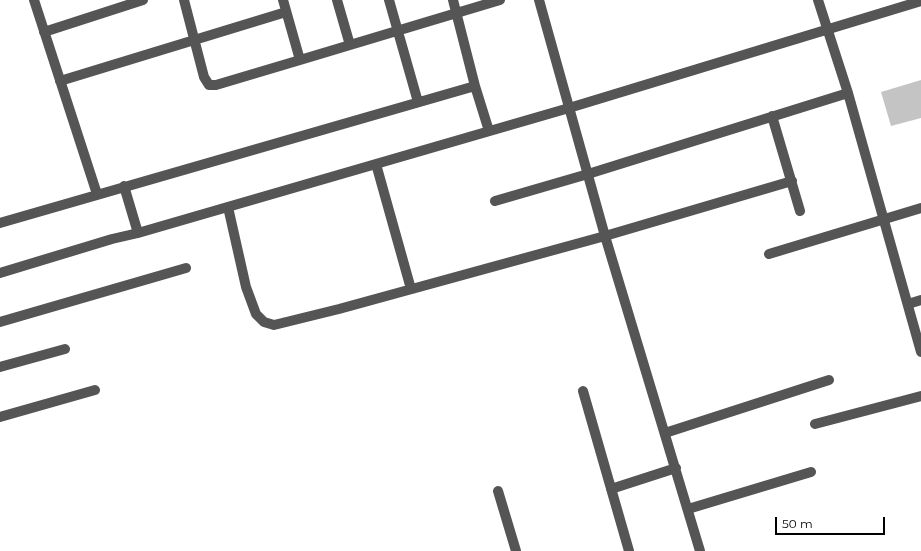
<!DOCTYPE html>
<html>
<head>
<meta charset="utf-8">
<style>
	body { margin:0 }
	#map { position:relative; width:921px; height:551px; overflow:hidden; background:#fff; font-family:Montserrat,sans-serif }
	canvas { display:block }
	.scale { position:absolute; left:775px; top:517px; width:110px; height:18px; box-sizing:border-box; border:2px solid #000; border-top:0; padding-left:5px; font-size:12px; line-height:14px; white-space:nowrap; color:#000; -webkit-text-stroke:3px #fff; paint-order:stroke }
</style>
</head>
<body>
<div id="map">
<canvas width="921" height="551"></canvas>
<div class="scale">50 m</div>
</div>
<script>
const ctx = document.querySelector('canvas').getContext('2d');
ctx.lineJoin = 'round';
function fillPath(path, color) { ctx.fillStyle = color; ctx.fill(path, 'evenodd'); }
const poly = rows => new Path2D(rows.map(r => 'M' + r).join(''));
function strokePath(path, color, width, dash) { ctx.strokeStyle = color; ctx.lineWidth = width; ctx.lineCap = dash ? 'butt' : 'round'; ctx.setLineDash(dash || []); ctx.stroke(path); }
const building = poly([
	[921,80,921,118,891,126,881,92]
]);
const minor = poly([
	[34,0,97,194],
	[184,0,204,77,209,85,216,85,300,60],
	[283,0,300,60,500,0],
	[337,0,350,45],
	[389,0,418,102],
	[453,0,475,86,489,131],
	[539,0,605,236,700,551],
	[818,0,848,93,921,352],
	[44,32,143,0],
	[60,81,286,12],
	[772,116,800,211],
	[376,164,411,289],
	[124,186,138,233],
	[495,201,588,174,848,93],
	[228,207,246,287,256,314,264,322,274,325,339,309,605,236,792,181],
	[0,223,475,86],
	[769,254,921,208],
	[0,273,112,239,138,233,569,108,921,1],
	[908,304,921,300],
	[0,322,186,268],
	[0,367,65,349],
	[583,391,629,551],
	[0,417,95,390],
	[815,424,921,396],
	[665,433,829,380],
	[611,489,676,468],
	[498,491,516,551],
	[688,509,811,472]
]);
fillPath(building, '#c4c4c4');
strokePath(minor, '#555', 10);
</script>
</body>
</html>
